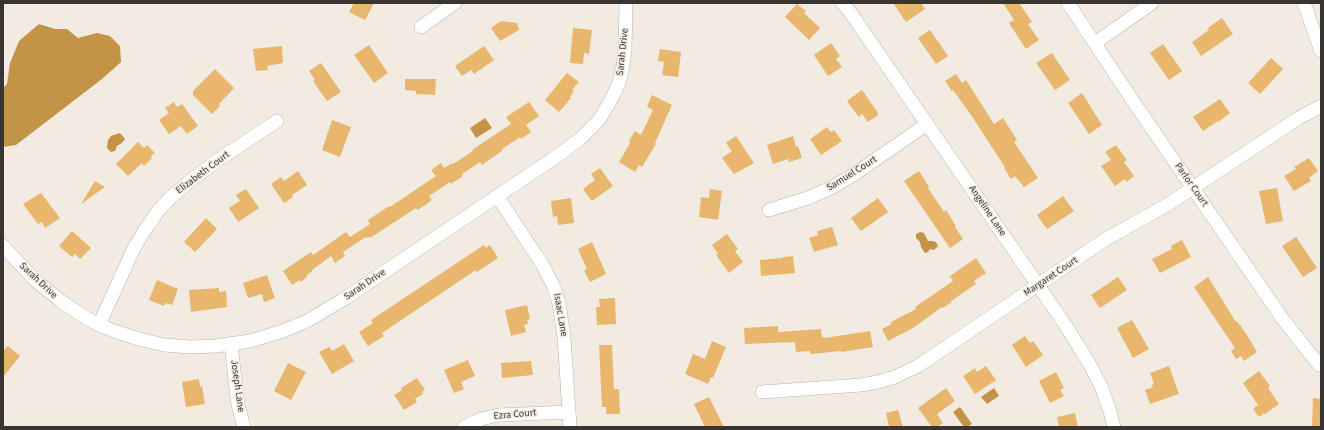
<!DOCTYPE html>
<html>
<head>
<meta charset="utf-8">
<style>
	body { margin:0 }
	#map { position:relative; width:1324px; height:430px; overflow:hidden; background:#f2ebe1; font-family:"Source Sans 3",sans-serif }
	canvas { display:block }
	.frame { position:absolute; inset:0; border:4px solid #383532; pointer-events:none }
</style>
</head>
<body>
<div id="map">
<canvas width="1324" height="430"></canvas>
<div class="frame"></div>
</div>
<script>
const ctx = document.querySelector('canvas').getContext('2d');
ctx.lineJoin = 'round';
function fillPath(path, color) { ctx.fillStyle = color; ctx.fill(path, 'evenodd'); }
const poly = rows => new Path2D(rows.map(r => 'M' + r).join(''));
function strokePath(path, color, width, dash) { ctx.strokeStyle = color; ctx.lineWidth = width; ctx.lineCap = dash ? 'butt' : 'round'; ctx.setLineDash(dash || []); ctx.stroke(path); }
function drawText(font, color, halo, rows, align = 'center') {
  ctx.font = font + ' "Source Sans 3",sans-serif'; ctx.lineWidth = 3; ctx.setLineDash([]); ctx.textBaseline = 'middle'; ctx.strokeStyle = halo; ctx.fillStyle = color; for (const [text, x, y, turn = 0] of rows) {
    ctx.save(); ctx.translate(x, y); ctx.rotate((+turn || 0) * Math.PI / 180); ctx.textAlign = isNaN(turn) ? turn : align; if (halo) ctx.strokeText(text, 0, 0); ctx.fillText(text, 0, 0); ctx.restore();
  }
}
const water = poly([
	[39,24,55,29,67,29,78,38,97,33,110,36,120,46,121,62,102,79,16,145,3,147,3,88,7,84,10,63,19,41],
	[485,118,492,128,476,138,470,128],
	[120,133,125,139,122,143,117,146,115,151,111,152,107,148,108,140,111,136],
	[920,232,924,233,928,241,932,241,936,242,938,246,934,250,930,249,928,252,925,253,921,247,920,242,916,238,916,234],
	[994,388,999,396,987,404,981,397],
	[960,407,972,424,967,427,964,427,953,412]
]);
const building = poly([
	[354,3,374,3,365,20,349,12],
	[893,3,921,3,925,9,906,22],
	[1003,3,1019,3,1032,22,1028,24,1039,40,1026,49,1009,23,1014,20],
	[797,4,806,11,804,13,820,28,809,40,785,17],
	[1222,18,1233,34,1201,56,1192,42,1209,30,1208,28],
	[501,21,517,23,519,30,500,41,491,28],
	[573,28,592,30,589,54,584,53,583,64,570,63],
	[930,30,948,56,936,64,918,38],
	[831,43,840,56,836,59,842,67,828,76,814,55],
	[1163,44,1182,71,1169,80,1150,53],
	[369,45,388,73,374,83,354,55],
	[282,46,283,63,267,66,268,70,256,71,253,49],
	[484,46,494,60,474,74,471,70,462,76,455,66],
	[660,49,681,52,678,77,662,75,664,62,658,61],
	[1052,53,1070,80,1055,90,1036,63],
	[1271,58,1283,69,1260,94,1248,83],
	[321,63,341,92,327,101,313,81,315,80,309,71],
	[215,69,234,88,219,104,220,106,212,114,193,95,193,91],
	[567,73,579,82,572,90,574,91,570,97,571,98,559,112,545,100],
	[956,74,962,83,966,80,994,124,1003,118,1017,140,1014,142,1038,178,1024,187,1015,176,1011,179,1004,168,1005,167,971,115,953,90,952,91,945,81],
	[405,79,436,79,435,95,416,94,416,91,405,90],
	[862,90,878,113,877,114,878,115,868,122,862,114,859,117,847,101],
	[1082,93,1102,125,1089,134,1068,103],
	[652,95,672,105,655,143,656,144,642,167,639,165,635,172,619,162,630,143,629,141,635,131,641,135,653,110,647,107],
	[1220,99,1230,113,1218,122,1218,121,1203,131,1193,117],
	[174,102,177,107,182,104,198,126,187,134,181,126,169,134,159,120,169,113,165,108],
	[529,102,539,116,526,125,531,132,521,139,520,137,502,149,503,150,482,165,480,162,462,174,463,176,451,184,450,182,429,196,432,200,418,210,416,208,370,238,369,237,367,238,366,237,343,252,345,256,335,263,331,256,312,270,312,271,306,276,307,277,300,282,299,280,292,285,283,271,311,252,313,255,346,232,350,237,370,224,368,220,389,206,390,207,436,176,431,170,441,163,444,168,452,163,453,164,473,151,472,150,511,124,506,117],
	[332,120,351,127,340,157,322,150],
	[827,127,831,132,834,130,842,141,821,155,810,139],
	[736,136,754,163,734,174,722,158,732,151,726,143],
	[793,136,796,147,798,146,802,158,789,162,788,159,773,164,767,145],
	[138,142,144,148,147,145,155,153,151,156,152,158,144,166,142,163,128,176,116,164],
	[1116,145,1127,160,1124,162,1134,176,1126,182,1125,179,1115,186,1101,166,1111,160,1105,152],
	[1309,158,1318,171,1309,178,1311,181,1294,191,1284,176,1296,169,1294,167],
	[600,168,613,186,592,201,583,189,595,180,591,174],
	[298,171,307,185,292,195,293,197,284,203,271,184,281,177,284,181],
	[919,171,929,187,928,188,944,212,946,210,956,226,955,227,963,239,950,248,904,181],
	[95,181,105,187,81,204],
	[1277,188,1283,221,1266,224,1259,191],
	[246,189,259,208,238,222,229,208,240,201,236,195],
	[710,189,722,191,718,220,699,217,701,197,709,198],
	[41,193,60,218,45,228,42,222,38,224,23,204],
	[1063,196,1074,211,1047,229,1037,215],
	[571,198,574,223,558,225,557,216,553,217,551,201],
	[878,198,888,212,861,231,851,218],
	[206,218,217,229,195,252,184,242],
	[832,227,838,245,814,252,809,238,818,235,817,231],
	[72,231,91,248,80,259,75,254,72,257,59,246],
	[727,234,738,249,735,251,743,262,729,273,716,255,718,254,712,245],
	[1296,237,1317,268,1303,277,1282,246],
	[1182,240,1191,257,1160,273,1152,259,1172,249,1171,246],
	[592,242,606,274,590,282,584,270,587,269,578,249],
	[484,245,486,248,490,245,498,258,477,272,476,270,382,333,384,336,368,346,359,332,373,323,371,320],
	[793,256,795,273,761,276,760,260,783,258,783,257],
	[976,258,986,273,974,281,976,284,951,301,952,302,943,308,942,307,913,328,888,341,882,329,892,324,891,322,916,309,915,307,953,281,950,276],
	[267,275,275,298,264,302,262,294,248,298,243,283],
	[1118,277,1127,290,1100,308,1091,295],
	[1208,277,1236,322,1237,321,1247,335,1257,352,1244,361,1241,356,1236,359,1231,351,1235,348,1194,287],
	[157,280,178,289,172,305,165,303,164,306,149,300],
	[219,288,219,292,226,291,227,307,191,312,189,290],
	[615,298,616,324,597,325,596,307,600,307,599,299],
	[527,305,530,319,527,320,528,324,524,325,526,332,511,336,505,310],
	[1132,320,1149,349,1133,358,1117,328],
	[778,326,778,332,821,329,822,337,824,337,824,338,870,331,873,347,841,352,841,351,811,354,810,351,796,352,795,342,745,344,744,328],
	[1025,336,1030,343,1033,341,1043,355,1026,367,1012,345],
	[712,341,726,347,713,378,711,377,708,384,685,374,693,354,705,359],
	[344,344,354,361,332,374,319,352,329,347,332,351],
	[599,345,612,345,614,389,619,389,620,414,606,414,606,407,602,407],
	[8,346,20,356,3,377,3,351],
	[468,360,475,376,461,382,464,389,454,393,444,370],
	[531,361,533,375,502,378,501,363],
	[288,363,306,372,291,400,274,391],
	[986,366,996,380,975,394,963,376,975,368,977,372],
	[1169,366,1179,394,1150,404,1145,390,1153,387,1152,384,1154,383,1150,373],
	[1259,371,1270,386,1268,388,1279,404,1265,414,1264,413,1259,417,1253,409,1258,405,1243,383],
	[1056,372,1064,388,1060,390,1064,396,1050,403,1039,381],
	[417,378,425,390,422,392,423,394,415,399,417,402,404,410,394,395,402,390,401,388],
	[199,379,200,387,202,386,205,404,186,407,182,382],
	[946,388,955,401,937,414,943,423,937,427,932,427,918,408],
	[709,397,724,427,705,427,694,404],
	[1313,398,1321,399,1321,427,1312,427],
	[898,410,903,427,889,427,886,413],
	[1075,413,1078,427,1059,427,1057,417]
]);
const minor = poly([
	[842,3,850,12,927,124,1066,326,1089,363,1101,386,1110,411,1114,427],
	[1068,3,1135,104,1282,318,1319,365],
	[1304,3,1321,51],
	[421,27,455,3],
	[1095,43,1152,3],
	[497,196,542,264,554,287,559,303,564,337,570,427],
	[769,210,808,198,833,187,856,173,927,124],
	[3,246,35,280,62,302,83,316,99,325,114,331,139,339,164,345,190,347,216,346,250,341,283,331,307,321,344,299,560,154,581,138,599,120,612,98,619,83,623,66,625,49,626,3],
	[99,325,134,248,143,233,158,211,170,198,190,181,218,160,277,121],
	[231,345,238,405,244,427],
	[762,392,861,385,878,382,895,377,918,366,1106,239,1167,205,1297,119,1321,106],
	[464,427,481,419,499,415,569,412]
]);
const streetNames = [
	["Sarah Drive",623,52,-84],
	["Elizabeth Court",203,173,-37],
	["Samuel Court",852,174,-32],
	["Parlor Court",1191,185,55],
	["Angeline Lane",987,211,56],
	["Margaret Court",1051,277,-34],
	["Sarah Drive",38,281,43],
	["Sarah Drive",365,285,-34],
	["Isaac Lane",560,315,80],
	["Joseph Lane",237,386,82],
	["Ezra Court",515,415,-5]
];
fillPath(water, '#c39348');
fillPath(building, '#e8b66c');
strokePath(minor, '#bab4ab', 14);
strokePath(minor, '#fff', 13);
drawText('10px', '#383532', '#f2ebe1', streetNames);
</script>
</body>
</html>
